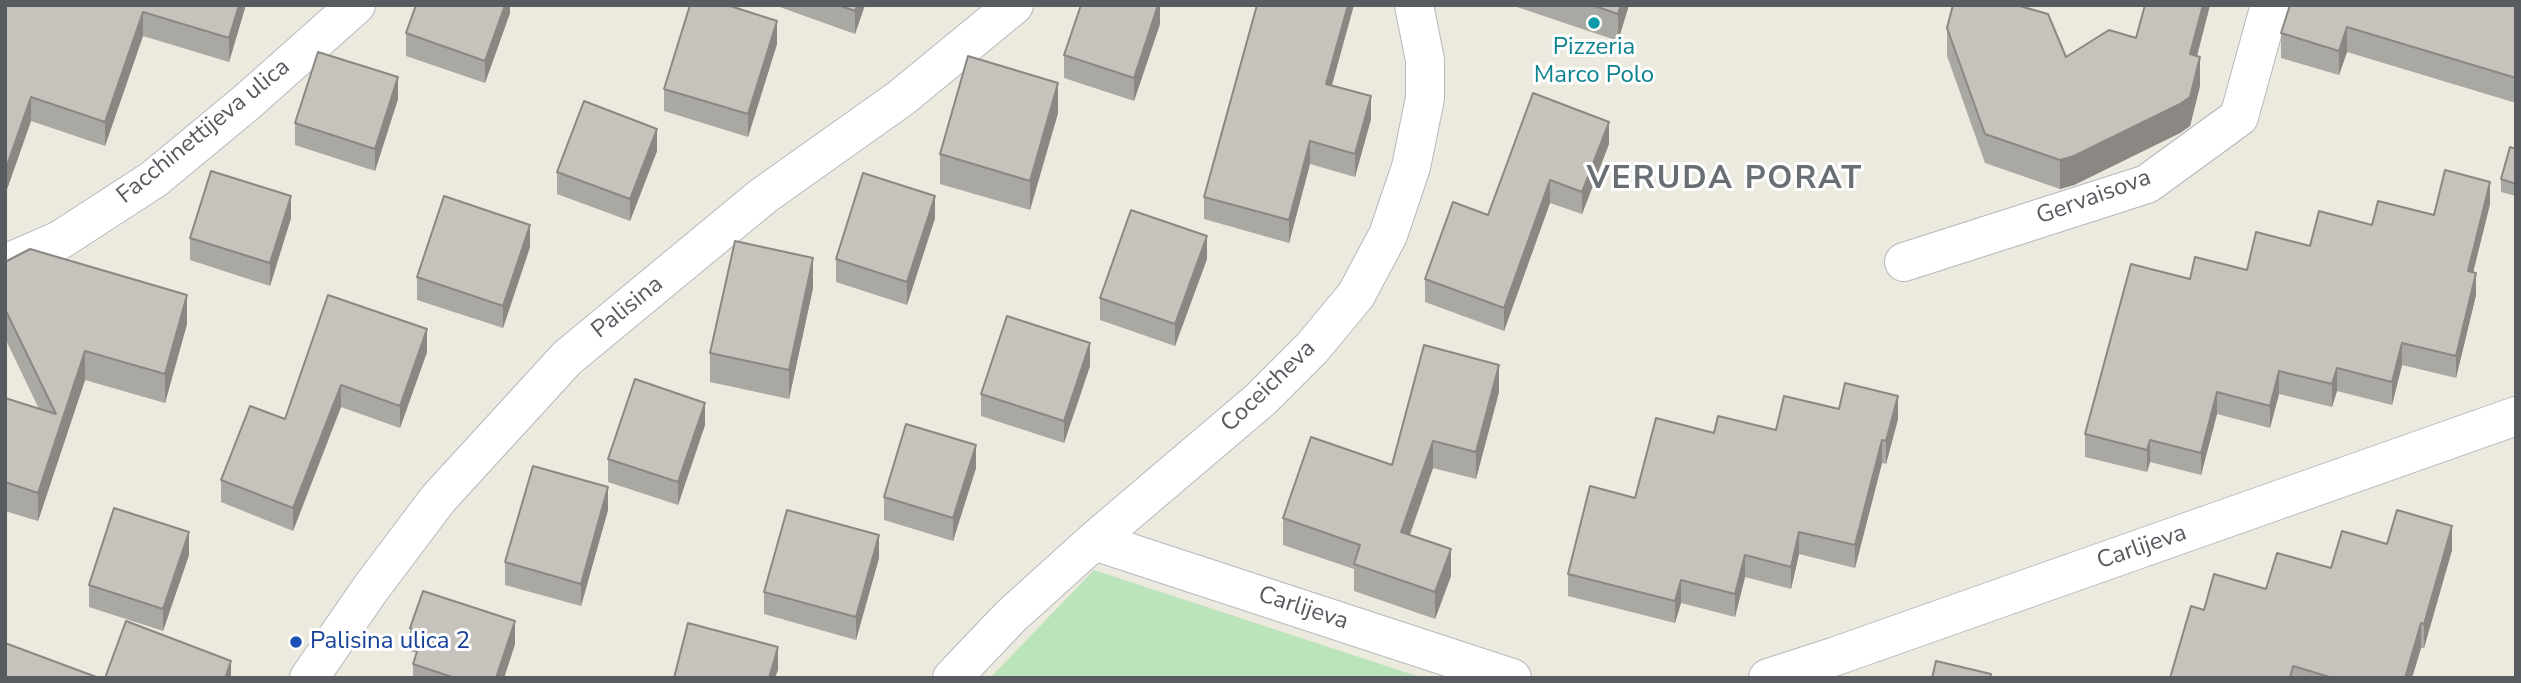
<!DOCTYPE html>
<html>
<head>
<meta charset="utf-8">
<style>
	body { margin:0 }
	#map { position:relative; width:2521px; height:683px; overflow:hidden; background:#ece9df; font-family:"Nunito Sans",sans-serif }
	canvas { display:block }
	.frame { position:absolute; inset:0; border:7px solid #585c61; pointer-events:none }
</style>
</head>
<body>
<div id="map">
<canvas width="2521" height="683"></canvas>
<div class="frame"></div>
</div>
<script>
const ctx = document.querySelector('canvas').getContext('2d');
ctx.lineJoin = 'round';
function fillPath(path, color) { ctx.fillStyle = color; ctx.fill(path, 'evenodd'); }
const poly = rows => new Path2D(rows.map(r => 'M' + r).join(''));
function strokePath(path, color, width, dash) { ctx.strokeStyle = color; ctx.lineWidth = width; ctx.lineCap = dash ? 'butt' : 'round'; ctx.setLineDash(dash || []); ctx.stroke(path); }
function drawText(font, color, halo, rows, align = 'center') {
  ctx.font = font + ' "Nunito Sans",sans-serif'; ctx.lineWidth = 6; ctx.setLineDash([]); ctx.textBaseline = 'middle'; ctx.strokeStyle = halo; ctx.fillStyle = color; for (const [text, x, y, turn = 0] of rows) {
    ctx.save(); ctx.translate(x, y); ctx.rotate((+turn || 0) * Math.PI / 180); ctx.textAlign = isNaN(turn) ? turn : align; if (halo) ctx.strokeText(text, 0, 0); ctx.fillText(text, 0, 0); ctx.restore();
  }
}
const green = poly([
	[1094,570,1423,678,990,678]
]);
const minor = poly([
	[1904,262,2147,184,2239,117,2270,5],
	[5,264,60,240,154,179,247,102,356,5],
	[1094,541,1512,678],
	[309,678,371,588,438,499,567,358,763,196,901,98,1014,5],
	[952,678,1011,616,1094,541,1261,399,1312,348,1356,295,1388,235,1411,167,1425,98,1425,60,1414,5],
	[1768,678,1836,656,2516,416]
]);
const wall = poly([
	[5,5,245,5,245,8,229,62,143,36,105,146,31,121,5,195],
	[510,5,510,13,485,83,406,56,406,33],
	[774,5,865,5,855,34],
	[1160,5,1160,24,1134,101,1064,78,1064,55],
	[1511,5,1629,5,1618,41],
	[2145,5,2210,5,2197,56,2200,86,2190,126,2180,133,2074,185,2060,189,1985,163,1947,56,1947,28,2066,57,2136,38],
	[2516,5,2516,103,2347,52,2339,75,2281,58,2281,33],
	[777,44,748,137,664,111,664,89],
	[1332,86,1371,119,1355,177,1310,164,1289,243,1204,219,1204,197],
	[398,99,375,171,295,145,295,123],
	[1058,113,1030,210,940,184,940,154],
	[1609,144,1582,214,1550,203,1504,331,1425,302,1425,279,1488,215],
	[2516,149,2516,196,2501,192,2501,179],
	[657,151,630,221,557,194,557,172],
	[2490,204,2473,272,2476,295,2456,378,2402,365,2392,405,2337,391,2332,407,2279,394,2270,428,2217,414,2201,475,2150,462,2147,472,2085,457,2085,434,2190,279,2247,270,2310,246,2372,225],
	[291,218,270,286,190,260,190,238],
	[935,218,907,305,836,282,836,259],
	[530,247,503,328,417,300,417,277],
	[1207,259,1175,346,1100,320,1100,298],
	[5,262,187,324,165,403,85,380,38,521,5,511,5,398,39,409,5,338],
	[813,288,789,399,710,382,710,353],
	[328,295,427,352,400,428,341,407,293,531,221,502,221,480,285,419],
	[1090,366,1064,443,981,416,981,394],
	[1499,392,1476,479,1433,468,1410,535,1451,576,1435,619,1354,591,1354,569,1283,545,1283,518,1392,465],
	[1839,409,1898,419,1886,464,1882,463,1855,568,1799,554,1791,589,1745,577,1735,617,1681,603,1675,623,1568,596,1568,574,1635,498,1714,433,1776,430],
	[705,425,678,505,608,482,608,459],
	[976,468,953,541,884,520,884,497],
	[608,510,581,606,505,585,505,562],
	[2387,544,2452,550,2424,648,2421,648,2412,678,2170,678,2204,610,2331,568],
	[189,555,163,631,89,607,89,585],
	[879,558,856,640,764,614,764,592],
	[410,628,515,644,504,678,413,678,413,664,417,653,410,651]
]);
const shadedWall = poly([
	[239,5,245,5,245,8,229,62,229,38],
	[505,5,510,5,510,13,485,83,485,61],
	[857,5,865,5,855,34,855,11],
	[1158,5,1160,5,1160,24,1134,101,1134,78],
	[1348,5,1354,5,1326,107,1326,84],
	[1621,5,1629,5,1618,41,1618,14],
	[2203,5,2210,5,2190,83,2190,54],
	[143,12,143,36,105,146,105,122],
	[777,21,777,44,748,137,748,114],
	[2347,27,2347,52,2339,75,2339,51],
	[2200,57,2200,86,2190,126,2180,133,2074,185,2060,189,2060,160],
	[398,77,398,99,375,171,375,149],
	[1058,83,1058,113,1030,210,1030,181],
	[1371,96,1371,119,1355,177,1355,154],
	[31,97,31,121,5,195,5,171],
	[1609,122,1609,144,1582,214,1582,192],
	[657,129,657,151,630,221,630,199],
	[1310,141,1310,164,1289,243,1289,220],
	[1550,180,1550,203,1504,331,1504,308],
	[2490,182,2490,204,2468,293,2468,271],
	[291,196,291,218,270,286,270,263],
	[935,196,935,218,907,305,907,282],
	[530,225,530,247,503,328,503,306],
	[1207,236,1207,259,1175,346,1175,324],
	[813,258,813,288,789,399,789,370],
	[2476,273,2476,295,2456,378,2456,356],
	[187,295,187,324,165,403,165,374],
	[427,329,427,352,400,428,400,406],
	[1090,343,1090,366,1064,443,1064,421],
	[2402,343,2402,365,2392,405,2392,382],
	[85,351,85,380,38,521,38,493],
	[1499,365,1499,392,1476,479,1476,452],
	[2337,368,2337,391,2332,407,2332,384],
	[2279,371,2279,394,2270,428,2270,406],
	[341,385,341,407,293,531,293,508],
	[2217,392,2217,414,2201,475,2201,453],
	[1898,396,1898,419,1886,464,1886,441],
	[705,403,705,425,678,505,678,482],
	[1882,440,1882,463,1855,568,1855,545],
	[2150,440,2150,462,2147,472,2147,450],
	[1433,441,1433,468,1401,559,1401,532],
	[976,445,976,468,953,541,953,518],
	[608,487,608,510,581,606,581,584],
	[2452,526,2452,550,2424,648,2424,624],
	[189,532,189,555,163,631,163,609],
	[1799,532,1799,554,1791,589,1791,567],
	[879,535,879,558,856,640,856,617],
	[1451,549,1451,576,1435,619,1435,592],
	[1745,555,1745,577,1735,617,1735,594],
	[1681,580,1681,603,1675,623,1675,601],
	[515,621,515,644,504,678,496,678],
	[2421,623,2421,648,2412,678,2405,678],
	[778,647,778,670,775,678,769,678],
	[231,661,231,678,225,678]
]);
const building = poly([
	[5,5,239,5,229,38,143,12,105,122,31,97,5,171,5,5],
	[416,5,505,5,485,61,406,33,416,5],
	[690,5,727,5,777,21,748,114,664,89,690,5],
	[838,5,857,5,855,11,838,5],
	[1081,5,1158,5,1134,78,1064,55,1081,5],
	[1257,5,1348,5,1326,84,1371,96,1355,154,1310,141,1289,220,1204,197,1257,5],
	[1592,5,1621,5,1618,14,1592,5],
	[1953,5,2016,5,2048,14,2066,57,2109,30,2136,38,2145,5,2203,5,2190,54,2200,57,2190,97,2180,104,2074,156,2060,160,1985,134,1947,28,1953,5],
	[2290,5,2516,5,2516,78,2347,27,2339,51,2281,33,2290,5],
	[318,52,398,77,375,149,295,123,318,52],
	[968,56,1058,83,1030,181,940,154,968,56],
	[1533,93,1609,122,1582,192,1550,180,1504,308,1425,279,1453,202,1488,215,1533,93],
	[584,101,657,129,630,199,557,172,584,101],
	[2510,147,2516,149,2516,184,2501,179,2510,147],
	[2445,170,2490,182,2468,271,2476,273,2456,356,2402,343,2392,382,2337,368,2332,384,2279,371,2270,406,2217,392,2201,453,2150,440,2147,450,2085,434,2131,264,2190,279,2195,257,2247,270,2256,232,2310,246,2319,211,2372,225,2378,201,2434,215,2445,170],
	[211,171,291,196,270,263,190,238,211,171],
	[863,173,935,196,907,282,836,259,863,173],
	[444,196,530,225,503,306,417,277,444,196],
	[1131,210,1207,236,1175,324,1100,298,1131,210],
	[735,241,813,258,789,370,710,353,735,241],
	[30,249,187,295,165,374,85,351,38,493,5,482,5,398,56,414,5,309,5,262,30,249],
	[328,295,427,329,400,406,341,385,293,508,221,480,250,406,285,419,328,295],
	[1007,316,1090,343,1064,421,981,394,1007,316],
	[1424,345,1499,365,1476,452,1433,441,1401,532,1451,549,1435,592,1354,564,1360,545,1283,518,1311,437,1392,465,1424,345],
	[635,379,705,403,678,482,608,459,635,379],
	[1845,383,1898,396,1886,441,1882,440,1855,545,1799,532,1791,567,1745,555,1735,594,1681,580,1675,601,1568,574,1590,486,1635,498,1656,418,1714,433,1718,416,1776,430,1784,396,1839,409,1845,383],
	[906,424,976,445,953,518,884,497,906,424],
	[533,466,608,487,581,584,505,562,533,466],
	[114,508,189,532,163,609,89,585,114,508],
	[787,510,879,535,856,617,764,592,787,510],
	[2397,510,2452,526,2424,624,2421,623,2405,678,2333,678,2293,666,2290,678,2170,678,2191,606,2204,610,2214,574,2266,589,2277,553,2331,568,2342,531,2387,544,2397,510],
	[423,591,515,621,496,678,455,678,413,664,423,633,410,628,423,591],
	[126,621,231,661,225,678,105,678,126,621],
	[688,623,778,647,769,678,674,678,688,623],
	[5,643,99,678,5,678,5,643],
	[1936,661,1991,674,1990,678,1932,678,1936,661]
]);
const markers = [
	[1594,23,7,"#0f9aa8"],
	[296,642,7,"#1a4fb4"]
];
const cultureNames = [
	["Pizzeria",1594,48],
	["Marco Polo",1594,76]
];
const streetNames = [
	["Facchinettijeva ulica",204,132,-39],
	["Gervaisova",2094,198,-20],
	["Palisina",628,308,-39],
	["Coceicheva",1269,387,-44],
	["Carlijeva",2142,548,-19],
	["Carlijeva",1303,609,18]
];
const transitNames = [
	["Palisina ulica 2",310,642]
];
const districtNames = [
	["VERUDA PORAT",1725,180]
];
fillPath(green, '#bbe4bb');
strokePath(minor, '#b5b8bd', 40);
strokePath(minor, '#fff', 38);
fillPath(wall, '#aaa8a2');
fillPath(shadedWall, '#8b8884');
fillPath(building, '#c6c3bc');
strokePath(building, '#8b8884', 2);
for (const [x, y, r, color] of markers) { const dot = new Path2D(); dot.arc(x, y, r, 0, 2 * Math.PI); ctx.fillStyle = color; ctx.fill(dot); strokePath(dot, '#fff', 2.5); }
drawText('24px', '#0d838f', '#fff', cultureNames);
drawText('24px', '#585c61', '#fff', streetNames);
drawText('24px', '#164399', '#fff', transitNames, 'left');
ctx.letterSpacing = '2px';
drawText('bold 32px', '#696e73', '#fff', districtNames);
ctx.letterSpacing = '0px';
</script>
</body>
</html>
